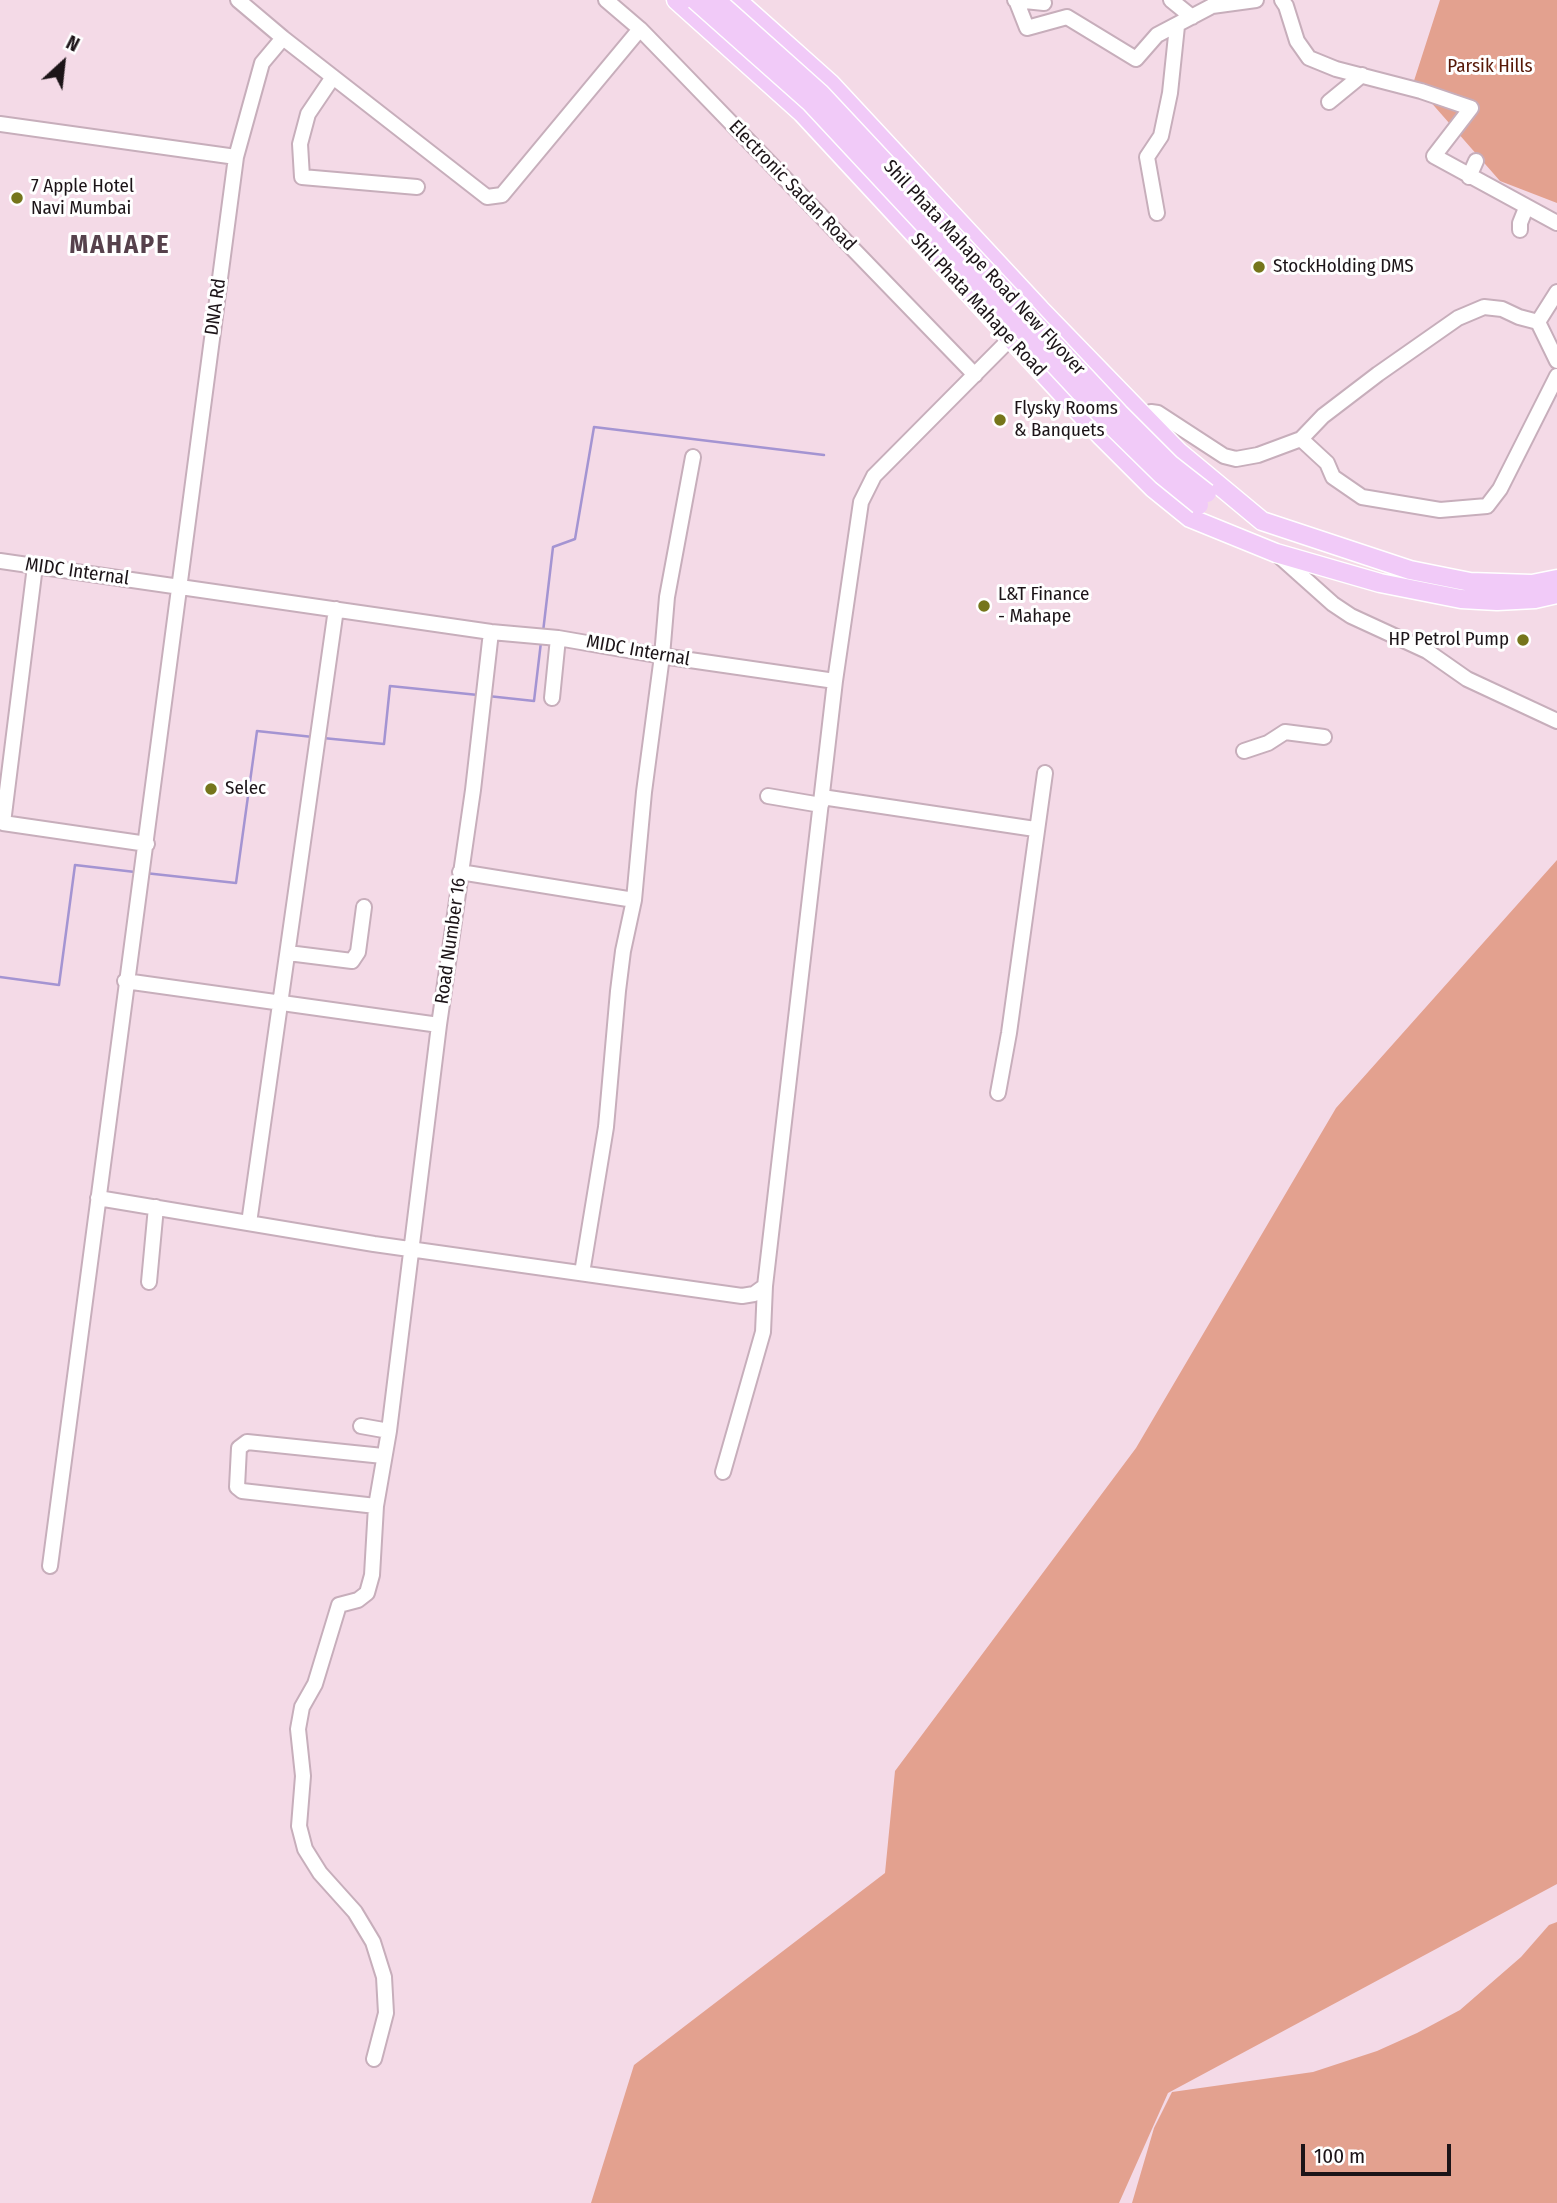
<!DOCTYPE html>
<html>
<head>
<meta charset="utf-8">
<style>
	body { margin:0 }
	#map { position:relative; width:1557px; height:2203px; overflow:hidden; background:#f4dae7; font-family:"Fira Sans Condensed",sans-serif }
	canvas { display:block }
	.north { position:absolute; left:28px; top:28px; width:70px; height:70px; -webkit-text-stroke:5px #fff; paint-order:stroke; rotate:27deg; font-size:19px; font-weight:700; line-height:28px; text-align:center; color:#1c1418 }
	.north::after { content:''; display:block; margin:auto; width:24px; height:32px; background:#1c1418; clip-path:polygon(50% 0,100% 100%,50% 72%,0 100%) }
	.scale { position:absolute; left:1301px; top:2144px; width:150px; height:32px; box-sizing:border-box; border:4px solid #1c1418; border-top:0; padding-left:9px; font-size:21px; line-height:24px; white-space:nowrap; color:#1c1418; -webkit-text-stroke:5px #fff; paint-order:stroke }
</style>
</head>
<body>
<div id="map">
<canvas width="1557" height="2203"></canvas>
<div class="north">N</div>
<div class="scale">100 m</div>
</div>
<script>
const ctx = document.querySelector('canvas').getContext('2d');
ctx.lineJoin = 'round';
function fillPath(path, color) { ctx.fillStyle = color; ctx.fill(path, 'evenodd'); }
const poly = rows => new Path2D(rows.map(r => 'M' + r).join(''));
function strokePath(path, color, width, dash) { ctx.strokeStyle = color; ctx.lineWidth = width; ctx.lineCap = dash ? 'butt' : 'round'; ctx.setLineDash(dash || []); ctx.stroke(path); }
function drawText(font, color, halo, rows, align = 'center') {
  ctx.font = font + ' "Fira Sans Condensed",sans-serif'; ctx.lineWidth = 6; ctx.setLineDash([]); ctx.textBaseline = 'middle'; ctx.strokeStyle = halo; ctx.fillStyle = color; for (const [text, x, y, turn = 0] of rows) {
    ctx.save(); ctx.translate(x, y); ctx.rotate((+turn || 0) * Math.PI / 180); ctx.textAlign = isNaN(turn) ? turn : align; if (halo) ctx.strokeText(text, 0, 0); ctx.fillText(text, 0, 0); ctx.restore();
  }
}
const green = poly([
	[1440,0,1557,0,1557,203,1500,181,1421,91,1412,87],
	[1557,860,1557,1884,1168,2093,1119,2203,591,2203,634,2065,885,1873,895,1771,1136,1448,1336,1108],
	[1557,1922,1557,2203,1132,2203,1154,2128,1172,2092,1313,2072,1377,2051,1417,2033,1460,2010,1521,1957,1549,1925]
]);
const stream = poly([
	[543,632,553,547,575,539,594,427,824,455],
	[488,696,534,701,541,642],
	[323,738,384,744,390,686,478,695],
	[145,873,236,883,257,731,313,737],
	[0,977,59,985,75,865,135,872]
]);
const minor = poly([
	[238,0,283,38,487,197,502,195,640,29],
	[606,0,640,29,675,65,975,375],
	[1015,0,1044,3],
	[1016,0,1027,28,1067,17,1136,59,1157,35,1212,6,1256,0],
	[1171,0,1192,17],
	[1282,0,1286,6,1297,41,1309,58,1336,69,1421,91,1471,108,1434,156,1557,223],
	[333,77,308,114,300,144,302,177,417,187],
	[1329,102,1362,75],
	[0,124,236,157],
	[1469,177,1476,161],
	[1157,213,1147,157,1161,136,1170,93,1177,26],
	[1520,230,1520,223,1526,208],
	[1538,322,1557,292],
	[1137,421,1151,412,1158,413,1224,456,1236,459,1258,455,1301,439,1323,416,1378,374,1458,318,1484,307,1502,309,1519,317,1538,322,1557,361],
	[1301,439,1327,463,1333,477,1362,497,1440,510,1487,506,1500,489,1557,376],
	[1277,554,1333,604,1351,616,1427,651,1467,679,1557,721],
	[0,561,491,632,558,638,662,656,835,681],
	[35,566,3,823,147,844],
	[552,698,558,638],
	[1244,751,1268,743,1285,732,1324,737],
	[768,796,821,805],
	[822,797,1035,829],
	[460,872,634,900],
	[288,953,352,961,358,952,364,907],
	[125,981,439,1025],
	[998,1093,1009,1033,1045,773],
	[98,1198,374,1244,742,1296,754,1294,765,1286,835,681,861,502,874,476,1017,332],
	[249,1223,336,609],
	[582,1273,606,1127,618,991,623,951,634,900,644,792,662,656,667,597,693,457],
	[149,1282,156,1207],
	[361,1426,389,1431],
	[723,1472,763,1332,765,1286],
	[376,1506,242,1491,237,1487,239,1448,247,1442,383,1456],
	[50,1566,236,157,262,63,283,38],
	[374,2059,386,2013,384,1977,373,1942,355,1912,320,1873,305,1849,299,1826,303,1776,298,1729,302,1707,315,1684,339,1605,358,1600,367,1593,372,1575,376,1506,389,1431,439,1025,473,790,491,632]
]);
const major = poly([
	[676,0,802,113,1101,436,1153,488,1190,518,1276,553,1380,583,1461,599,1497,601,1535,599,1557,594],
	[737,0,830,83,1040,309,1179,452,1262,521,1410,570,1470,582,1532,584,1557,579]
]);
const majorBridge = poly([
	[695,0,811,103,1110,424,1162,475,1199,505],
	[716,0,820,93,1119,413,1170,464,1207,493]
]);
const markers = [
	[17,198,7,"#75751b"],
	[1259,267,7,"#75751b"],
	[1000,420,7,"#75751b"],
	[984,606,7,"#75751b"],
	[1523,640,7,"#75751b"],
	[211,789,7,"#75751b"]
];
const parkNames = [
	["Parsik Hills",1490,67]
];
const streetNames = [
	["Electronic Sadan Road",792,186,46],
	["Shil Phata Mahape Road New Flyover",984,268,47],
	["Shil Phata Mahape Road",978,305,47],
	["DNA Rd",216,307,-82],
	["MIDC Internal",77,572,8],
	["MIDC Internal",638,651,10],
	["Road Number 16",451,941,-82]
];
const poiNames = [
	["7 Apple Hotel",31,187],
	["Navi Mumbai",31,209],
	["StockHolding DMS",1273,267],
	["Flysky Rooms",1014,409],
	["& Banquets",1014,431],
	["L&T Finance",998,595],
	["- Mahape",998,617],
	["HP Petrol Pump",1509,640,"right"],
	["Selec",225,789]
];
const districtNames = [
	["MAHAPE",120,246]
];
fillPath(green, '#e3a18f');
strokePath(stream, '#a494d2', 2.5);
strokePath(minor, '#c7aebb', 18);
strokePath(major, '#fff', 21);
strokePath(minor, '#fff', 14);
strokePath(major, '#f1caf8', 18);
strokePath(majorBridge, '#fff', 21, []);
strokePath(majorBridge, '#f1caf8', 18);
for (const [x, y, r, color] of markers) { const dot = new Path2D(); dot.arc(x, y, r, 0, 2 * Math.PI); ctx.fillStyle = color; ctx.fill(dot); strokePath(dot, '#fff', 2.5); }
drawText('19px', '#571807', '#fff', parkNames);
drawText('19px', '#1c1418', '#fff', streetNames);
drawText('19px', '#1c1418', '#fff', poiNames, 'left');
ctx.letterSpacing = '2px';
drawText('bold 26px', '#56414c', '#fff', districtNames);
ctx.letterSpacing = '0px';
</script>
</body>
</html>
